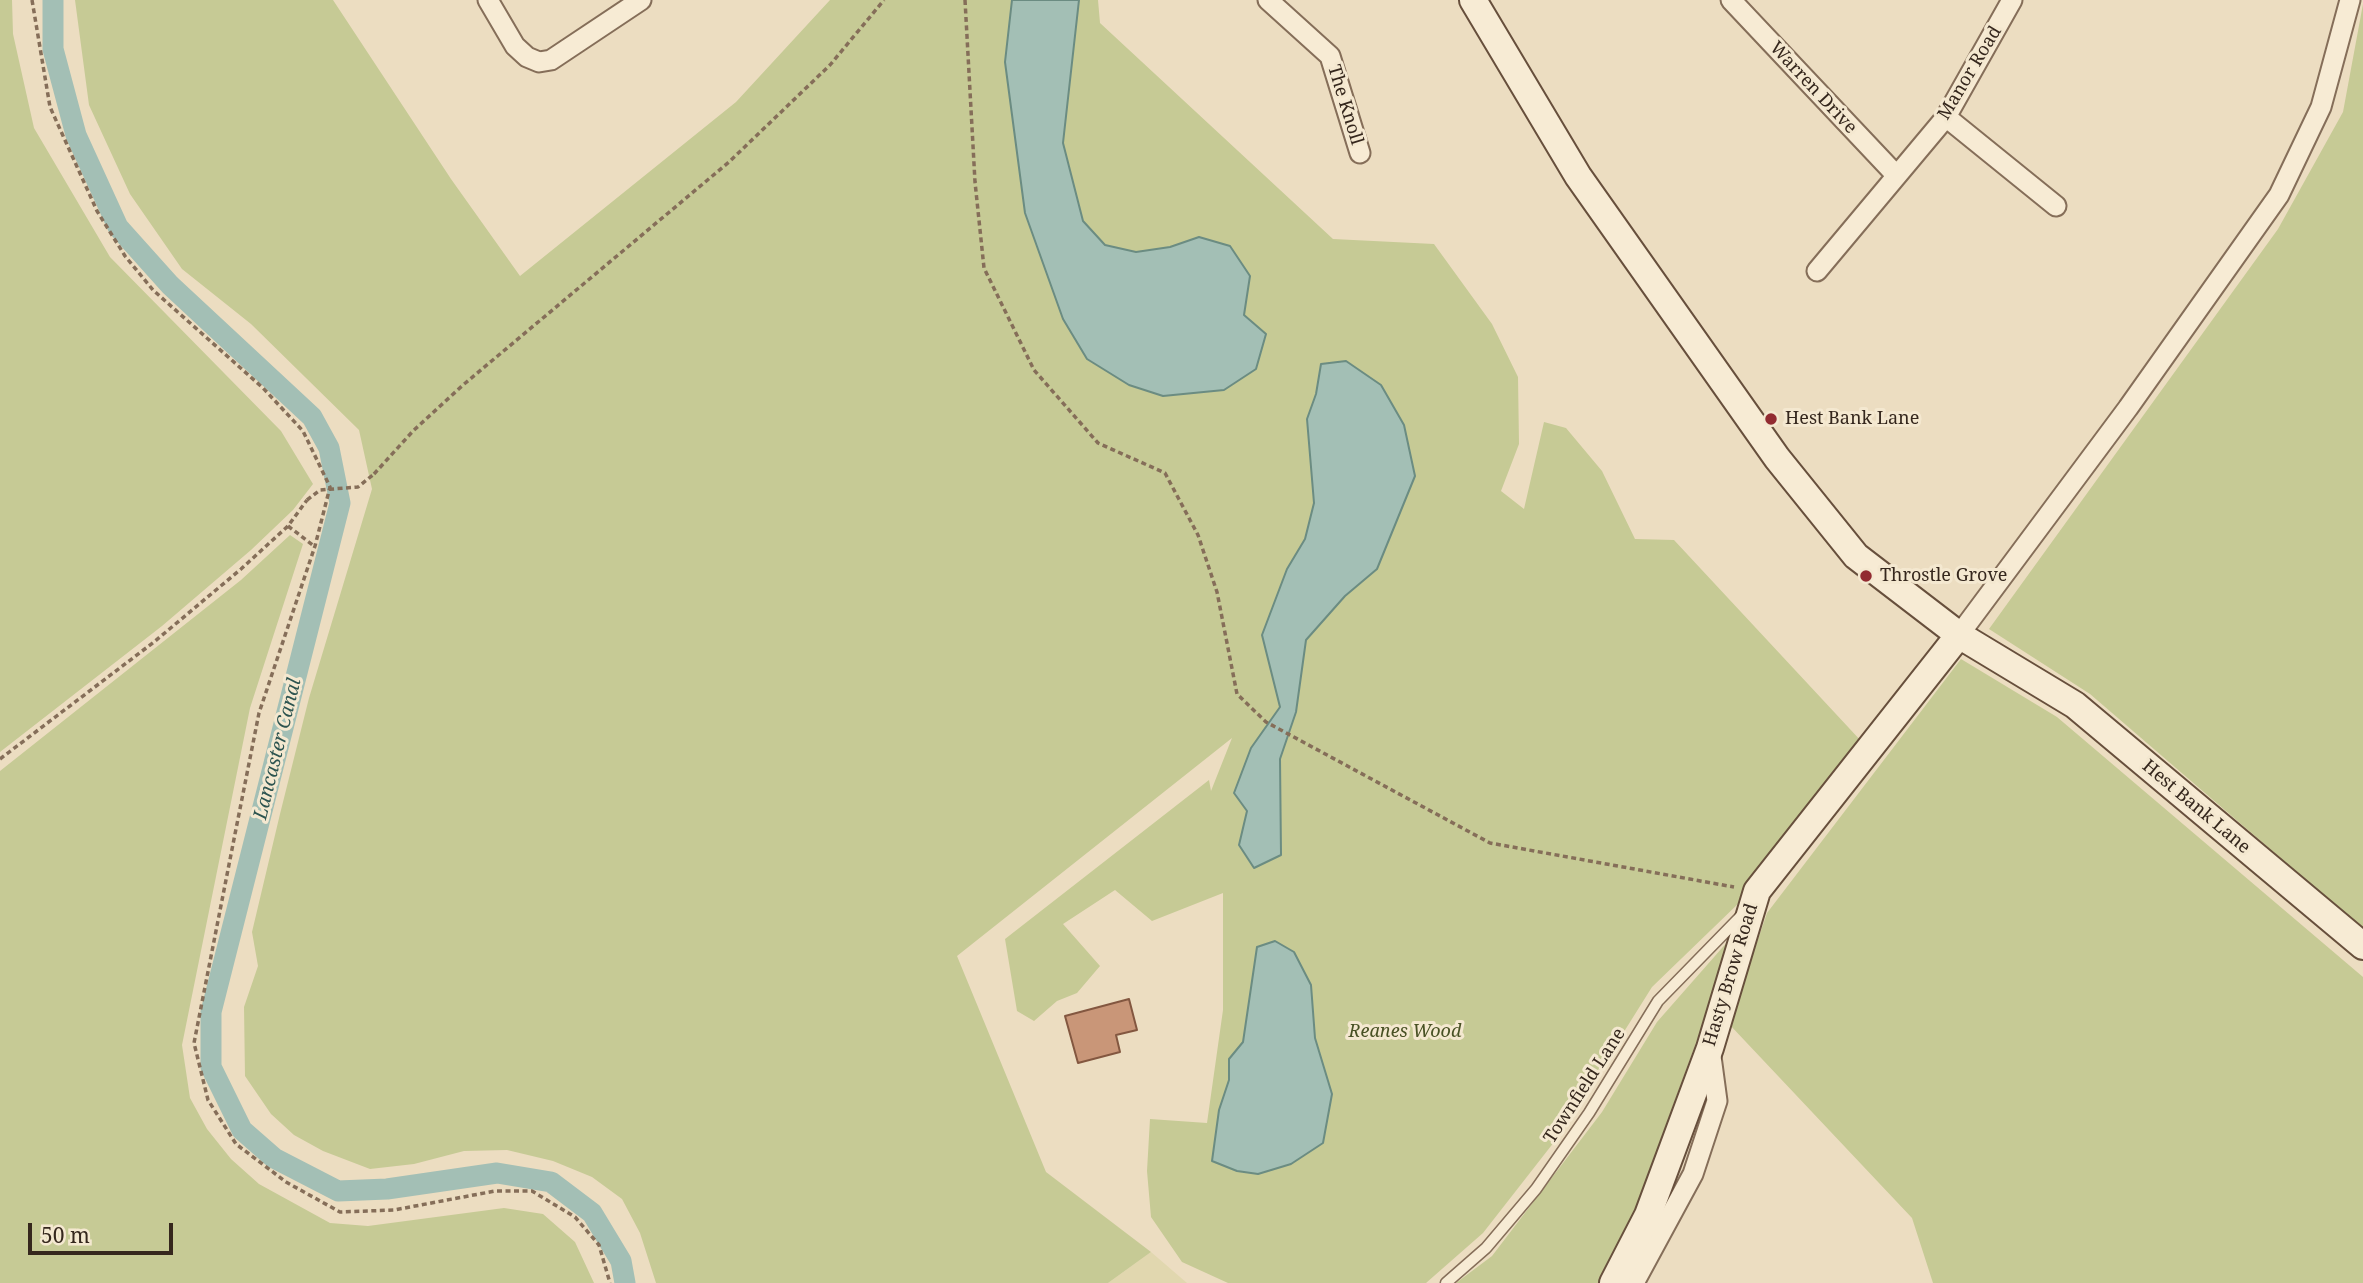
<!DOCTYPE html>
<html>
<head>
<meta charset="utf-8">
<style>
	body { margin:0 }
	#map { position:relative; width:2363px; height:1283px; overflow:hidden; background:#ecddc1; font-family:"Noto Serif",serif }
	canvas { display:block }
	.scale { position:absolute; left:28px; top:1223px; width:145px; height:32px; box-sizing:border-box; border:4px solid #35271d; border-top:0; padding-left:9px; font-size:21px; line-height:24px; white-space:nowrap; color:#35271d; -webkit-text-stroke:5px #f4e8d0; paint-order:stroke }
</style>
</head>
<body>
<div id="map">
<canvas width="2363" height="1283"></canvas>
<div class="scale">50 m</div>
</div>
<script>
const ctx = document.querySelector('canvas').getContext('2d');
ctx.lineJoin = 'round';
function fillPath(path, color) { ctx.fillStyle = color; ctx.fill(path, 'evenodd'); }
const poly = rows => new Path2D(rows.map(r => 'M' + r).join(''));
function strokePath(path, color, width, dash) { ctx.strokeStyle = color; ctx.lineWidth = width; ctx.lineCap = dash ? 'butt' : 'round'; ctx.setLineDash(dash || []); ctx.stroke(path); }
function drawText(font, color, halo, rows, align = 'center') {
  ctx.font = font + ' "Noto Serif",serif'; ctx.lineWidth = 6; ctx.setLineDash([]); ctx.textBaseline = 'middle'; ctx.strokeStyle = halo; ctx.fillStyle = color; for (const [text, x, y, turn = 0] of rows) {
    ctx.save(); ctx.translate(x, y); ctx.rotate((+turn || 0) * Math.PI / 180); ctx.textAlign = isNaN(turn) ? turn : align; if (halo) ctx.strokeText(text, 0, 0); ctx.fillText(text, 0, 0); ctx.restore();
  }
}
const farmland = poly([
	[1151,1252,1187,1283,1108,1283]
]);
const green = poly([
	[0,0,12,0,13,34,34,128,110,257,281,431,313,484,293,510,251,550,162,626,0,752],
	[75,0,333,0,451,179,520,276,736,102,830,0,1098,0,1100,23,1333,239,1434,244,1492,324,1518,377,1519,444,1501,491,1524,509,1544,422,1566,428,1602,471,1635,539,1674,540,1862,742,1741,901,1652,987,1558,1137,1483,1233,1426,1283,1228,1283,1182,1262,1151,1217,1147,1171,1150,1119,1207,1123,1223,1010,1223,893,1152,921,1115,890,1063,924,1100,966,1077,993,1057,1001,1034,1021,1017,1011,1005,939,1209,780,1211,791,1232,738,957,956,1046,1172,1151,1252,1108,1283,656,1283,640,1233,622,1199,592,1177,553,1161,507,1150,464,1151,414,1164,370,1169,323,1151,294,1135,271,1114,245,1076,244,1007,258,966,252,932,280,814,309,698,372,489,359,430,251,324,182,269,130,194,89,105],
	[2363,4,2363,929,2090,694,1989,629,2278,229,2343,112],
	[290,535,303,544,250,708,182,1045,190,1098,207,1129,231,1159,259,1184,330,1223,368,1226,504,1208,543,1214,575,1242,594,1283,0,1283,0,771,241,580],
	[1961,659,2057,717,2363,977,2363,1283,1933,1283,1912,1218,1729,1024,1767,913],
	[1729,940,1721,974,1628,1229,1599,1283,1456,1283,1492,1256,1602,1112,1657,1022]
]);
const water = poly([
	[1012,0,1079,0,1063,143,1083,221,1105,245,1136,252,1170,247,1199,237,1230,246,1250,276,1244,315,1266,334,1256,369,1224,390,1163,396,1129,385,1087,359,1063,319,1025,213,1005,62,1012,0],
	[1346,361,1381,385,1404,425,1415,476,1377,569,1345,596,1306,640,1296,712,1280,759,1281,855,1254,868,1239,845,1247,811,1234,793,1251,748,1280,707,1262,635,1287,569,1305,539,1314,503,1307,419,1316,394,1321,364,1346,361],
	[1275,941,1294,952,1311,985,1315,1038,1332,1094,1323,1143,1291,1164,1258,1174,1237,1171,1212,1161,1219,1110,1229,1080,1229,1059,1243,1042,1257,947,1275,941]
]);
const canal = poly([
	[53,0,53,49,76,135,118,227,170,285,312,417,329,448,340,503,211,1012,211,1067,242,1130,274,1158,338,1191,387,1189,497,1173,551,1182,592,1213,621,1261,625,1283]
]);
const building = poly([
	[1129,999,1137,1030,1116,1035,1120,1052,1078,1063,1065,1016,1129,999]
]);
const path = poly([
	[32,0,50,107,97,211,125,256,153,290,263,388,303,431,330,487,315,546,259,713,235,834,194,1043,208,1100,236,1144,286,1182,340,1212,394,1210,495,1191,532,1191,575,1217,599,1245,610,1283],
	[965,0,975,182,984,268,1034,370,1098,443,1165,473,1198,535,1217,592,1237,694,1266,722,1490,843,1734,887],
	[374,474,413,431,463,385,729,162,830,65,884,0],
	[288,526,314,546],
	[0,759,154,642,241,569,288,526,307,500]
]);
const lane = poly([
	[1446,1283,1486,1248,1536,1189,1589,1113,1658,1001,1742,915]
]);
const street = poly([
	[488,0,515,46,527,57,539,62,551,60,641,0],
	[1268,0,1330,56,1360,153],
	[1731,0,1896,175],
	[1946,117,2056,206],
	[1817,271,1946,117,2012,0],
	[1959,635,2128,408,2279,195,2321,107,2350,0],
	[1634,1283,1693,1174,1717,1101,1710,1049]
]);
const secondary = poly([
	[1473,0,1578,176,1777,458,1856,556,1959,635,2075,705,2363,946],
	[1613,1283,1648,1215,1710,1048,1757,891,1959,635]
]);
const pathBridge = poly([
	[307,500,320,490,358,487,374,474]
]);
const markers = [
	[1771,419,7,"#922b31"],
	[1866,576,7,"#922b31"]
];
const streetNames = [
	["Manor Road",1970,73,-59],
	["Warren Drive",1813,88,47],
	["The Knoll",1345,105,73],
	["Hest Bank Lane",2196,807,40],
	["Hasty Brow Road",1731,975,-73],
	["Townfield Lane",1585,1086,-57]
];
const poiNames = [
	["Hest Bank Lane",1785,419],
	["Throstle Grove",1880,576]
];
const parkNames = [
	["Reanes Wood",1405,1032]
];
const waterNames = [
	["Lancaster Canal",278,749,-76]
];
fillPath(farmland, '#e1d7af');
fillPath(green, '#c6ca95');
fillPath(water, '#a3bfb5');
strokePath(water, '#6b8c82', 2);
strokePath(canal, '#a3bfb5', 21);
fillPath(building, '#c99678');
strokePath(building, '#835740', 2);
strokePath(lane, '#856e59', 13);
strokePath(street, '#856e59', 23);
strokePath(secondary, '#674f3c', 30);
strokePath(path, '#856e59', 3.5, [5, 3.5]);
strokePath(lane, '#f7ebd4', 10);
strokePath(street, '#f7ebd4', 19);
strokePath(secondary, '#f7ebd4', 26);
strokePath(pathBridge, '#856e59', 3.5, [5, 3.5]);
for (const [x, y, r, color] of markers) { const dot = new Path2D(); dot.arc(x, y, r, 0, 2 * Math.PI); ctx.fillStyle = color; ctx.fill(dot); strokePath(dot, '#f4e8d0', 2.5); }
drawText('18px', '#35271d', '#f4e8d0', streetNames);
drawText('18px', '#35271d', '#f4e8d0', poiNames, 'left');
drawText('italic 18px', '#485124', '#f4e8d0', parkNames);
drawText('italic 19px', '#2d5450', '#f4e8d0', waterNames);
</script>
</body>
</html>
